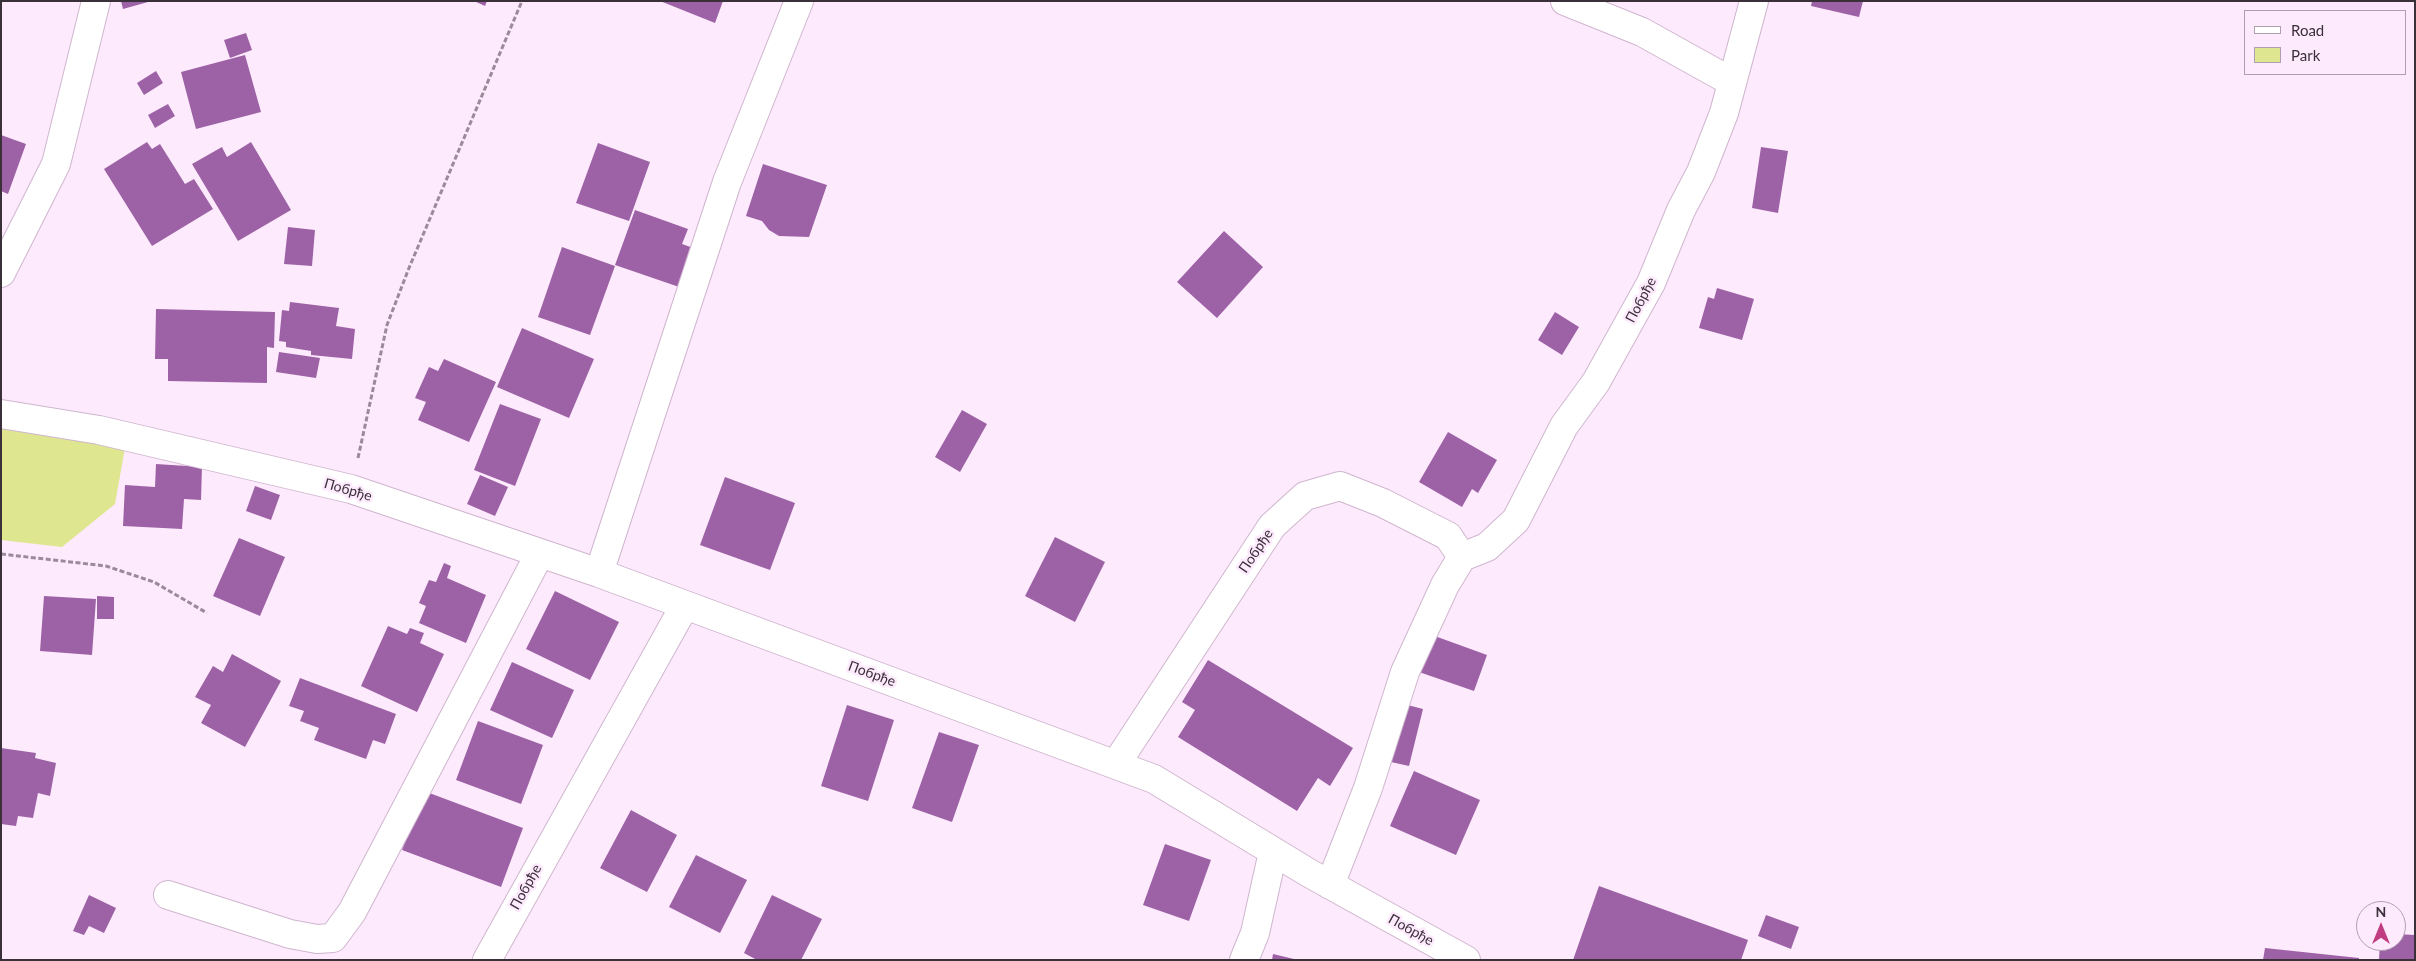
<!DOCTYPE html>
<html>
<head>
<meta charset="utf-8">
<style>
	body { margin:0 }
	#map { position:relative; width:2416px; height:961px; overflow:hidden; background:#feeafd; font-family:Lato,sans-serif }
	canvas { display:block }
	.frame { position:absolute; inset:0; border:2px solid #3a303a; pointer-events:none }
	.legend { position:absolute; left:2244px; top:10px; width:162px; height:65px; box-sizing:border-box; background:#feeafd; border:1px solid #b0a0af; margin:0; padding:6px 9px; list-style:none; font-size:15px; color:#3a303a }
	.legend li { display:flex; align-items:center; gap:10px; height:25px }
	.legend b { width:25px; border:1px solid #b0a0af }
	.north { position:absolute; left:2356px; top:901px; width:50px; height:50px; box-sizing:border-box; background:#feeafd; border:1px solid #b0a0af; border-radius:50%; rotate:0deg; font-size:14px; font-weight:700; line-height:20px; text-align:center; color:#3a303a }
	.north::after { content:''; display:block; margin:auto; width:18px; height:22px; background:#c13d81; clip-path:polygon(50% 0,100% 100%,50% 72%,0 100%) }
</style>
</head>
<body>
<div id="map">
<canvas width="2416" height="961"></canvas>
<div class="frame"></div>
<ul class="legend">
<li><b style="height:6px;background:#fff"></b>Road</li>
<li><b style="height:14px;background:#dfe690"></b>Park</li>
</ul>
<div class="north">N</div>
</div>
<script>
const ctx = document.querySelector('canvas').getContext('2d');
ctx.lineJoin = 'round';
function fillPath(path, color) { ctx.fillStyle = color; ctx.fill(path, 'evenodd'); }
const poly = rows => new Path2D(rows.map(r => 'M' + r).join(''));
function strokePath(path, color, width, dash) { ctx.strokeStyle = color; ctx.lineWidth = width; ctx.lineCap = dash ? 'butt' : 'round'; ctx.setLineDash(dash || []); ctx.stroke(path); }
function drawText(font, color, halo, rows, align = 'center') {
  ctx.font = font + ' Lato,sans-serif'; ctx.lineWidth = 5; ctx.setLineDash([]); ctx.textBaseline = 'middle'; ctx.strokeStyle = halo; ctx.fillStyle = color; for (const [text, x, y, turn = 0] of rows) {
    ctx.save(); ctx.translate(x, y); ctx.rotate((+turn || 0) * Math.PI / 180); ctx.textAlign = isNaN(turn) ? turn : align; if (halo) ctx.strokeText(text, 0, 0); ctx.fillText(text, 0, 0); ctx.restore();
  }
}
const green = poly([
	[10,427,125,448,115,504,62,547,1,540,1,428]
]);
const building = poly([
	[121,1,148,1,148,2,123,9],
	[474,1,487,1,485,6],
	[660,1,723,1,715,23],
	[1812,1,1863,1,1859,17,1811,6],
	[246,33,252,50,230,58,224,40],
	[245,55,261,112,196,129,181,72],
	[156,71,163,83,144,95,137,83],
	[168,104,175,116,155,128,148,115],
	[1,135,26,144,8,194,1,191],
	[147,142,152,149,160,144,185,184,194,179,213,209,152,246,104,169],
	[251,142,291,210,238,241,192,164,222,147,227,157],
	[598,143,650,162,629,221,576,203],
	[1761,147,1788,151,1778,213,1752,208],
	[763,164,827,185,809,237,779,236,769,230,762,221,746,216],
	[635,210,688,229,682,244,699,250,685,289,615,265],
	[288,227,315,230,312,266,284,264],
	[1224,231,1263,267,1217,318,1177,282],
	[562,247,615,266,590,335,538,317],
	[1717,288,1754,299,1742,340,1699,328,1708,297,1714,299],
	[290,302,339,308,336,326,355,329,352,359,311,355,311,351,286,347,286,342,279,341,282,310,289,311],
	[156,309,275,312,274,348,267,347,267,383,168,381,168,359,155,359],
	[1555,312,1579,327,1562,355,1538,340],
	[522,328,594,359,569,418,497,387],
	[279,352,320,358,316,378,276,372],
	[444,359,496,382,469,442,418,420,426,402,415,398,429,367,438,371],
	[500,404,541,419,515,486,474,470],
	[962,410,987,424,960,472,935,457],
	[1448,432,1497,460,1478,493,1472,489,1462,507,1419,482],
	[156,464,202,467,201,500,184,499,182,529,123,526,125,485,155,487],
	[480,475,508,487,495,516,467,504],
	[725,477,795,503,770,570,700,545],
	[255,486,280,495,271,520,246,511],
	[1055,537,1105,562,1075,622,1025,596],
	[239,538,285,557,260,616,213,596],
	[444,563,451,566,447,578,486,595,466,643,419,623,426,606,419,603,429,580,436,582],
	[555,591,619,622,590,680,526,649],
	[44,596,96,599,92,655,40,651],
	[97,596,114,597,114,619,97,619],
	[388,626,407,634,410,628,424,633,420,643,444,654,417,712,361,686],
	[1432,635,1487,655,1474,691,1419,672],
	[232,654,281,681,245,747,201,723,211,705,195,697,213,666,223,672],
	[1208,660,1353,748,1330,786,1318,778,1297,811,1178,737,1195,710,1182,702],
	[512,662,574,690,552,738,490,710],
	[300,678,396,714,385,744,373,740,366,759,314,740,319,728,300,721,304,711,289,706],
	[1396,702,1423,709,1409,766,1382,760],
	[847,705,894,720,868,801,821,786],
	[478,721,543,745,521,804,456,780],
	[939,732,979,745,952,822,912,808],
	[1,748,36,753,35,758,56,763,50,796,38,793,33,818,18,816,16,826,1,824],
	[1414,771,1480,800,1456,855,1390,826],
	[424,791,523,828,501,887,402,850],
	[631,810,677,835,647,892,600,868],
	[1165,844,1211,860,1189,921,1143,905],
	[696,855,747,880,720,933,669,907],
	[1599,886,1748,940,1741,960,1573,960],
	[89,895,116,908,104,933,89,926,84,935,73,931],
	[772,895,822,919,801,960,757,960,744,953],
	[1766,915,1799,927,1791,949,1758,936],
	[2396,934,2415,935,2415,960,2379,960,2380,941,2396,941],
	[2265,948,2359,958,2359,960,2263,960],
	[1273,954,1294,959,1294,960,1272,960]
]);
const path = poly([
	[358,458,387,325,409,268,522,1],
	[1,554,106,566,154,582,207,613]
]);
const minor = poly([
	[1565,1,1642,32,1732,82],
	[1,273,56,164,96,1],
	[1,414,99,430,351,489,599,573,1154,779,1309,873,1466,960],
	[1462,557,1487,547,1516,520,1564,426,1596,382,1651,283,1681,210,1701,172,1724,113,1754,1],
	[599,573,727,182,799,1],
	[1116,764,1272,526,1305,496,1340,486,1383,503,1448,536,1462,557,1445,585,1405,672,1368,788,1330,885],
	[168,895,290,934,317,939,333,938,352,912,540,553],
	[487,960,685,605],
	[1244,960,1255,933,1273,852]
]);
const streetNames = [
	["Побрђе",1641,300,-62],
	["Побрђе",348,490,16],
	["Побрђе",1256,551,-56],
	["Побрђе",872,674,20],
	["Побрђе",526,887,-61],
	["Побрђе",1411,930,29]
];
fillPath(green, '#dfe690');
fillPath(building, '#9d62a6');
strokePath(minor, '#cfb6ce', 30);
strokePath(path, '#9a8b9a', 3, [5, 2.5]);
strokePath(minor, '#fff', 28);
drawText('14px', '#3a303a', '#feeafd', streetNames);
</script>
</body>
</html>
